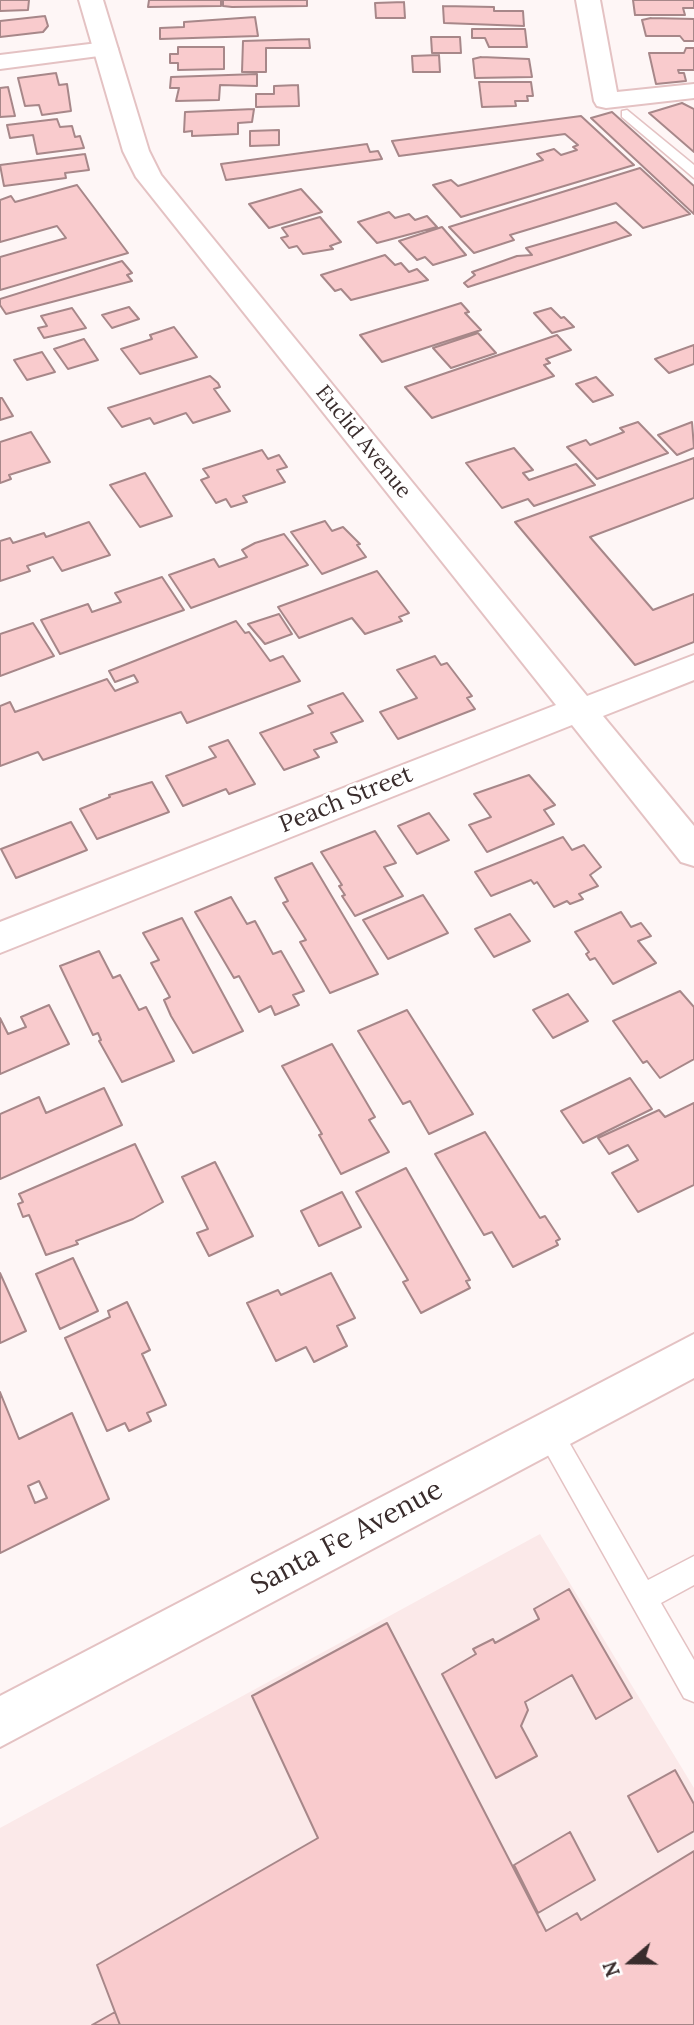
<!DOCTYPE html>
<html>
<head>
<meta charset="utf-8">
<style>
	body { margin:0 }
	#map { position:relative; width:694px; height:2025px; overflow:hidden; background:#fef6f6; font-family:Lora,serif }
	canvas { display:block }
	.north { position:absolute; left:596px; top:1927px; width:70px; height:70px; -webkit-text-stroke:5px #fff; paint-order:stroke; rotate:250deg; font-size:19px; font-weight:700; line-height:28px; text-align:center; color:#392c2c }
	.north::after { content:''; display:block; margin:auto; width:24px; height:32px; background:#392c2c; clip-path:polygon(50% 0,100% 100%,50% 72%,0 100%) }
</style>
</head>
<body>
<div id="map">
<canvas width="694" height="2025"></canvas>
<div class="north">N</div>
</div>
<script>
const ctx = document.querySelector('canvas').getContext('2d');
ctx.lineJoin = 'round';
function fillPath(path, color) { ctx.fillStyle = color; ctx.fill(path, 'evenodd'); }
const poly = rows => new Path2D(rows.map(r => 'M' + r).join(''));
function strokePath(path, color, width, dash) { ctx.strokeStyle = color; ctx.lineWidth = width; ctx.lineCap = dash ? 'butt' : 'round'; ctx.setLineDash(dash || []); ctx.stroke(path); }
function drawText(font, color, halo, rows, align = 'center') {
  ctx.font = font + ' Lora,serif'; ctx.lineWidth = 6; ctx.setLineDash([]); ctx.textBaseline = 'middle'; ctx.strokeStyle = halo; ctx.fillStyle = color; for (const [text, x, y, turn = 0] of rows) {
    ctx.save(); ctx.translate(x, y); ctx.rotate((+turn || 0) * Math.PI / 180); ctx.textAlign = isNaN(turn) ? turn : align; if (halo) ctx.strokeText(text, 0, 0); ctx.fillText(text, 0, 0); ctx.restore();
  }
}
const built = poly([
	[540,1534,694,1788,694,2025,0,2025,0,1828]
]);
const building = poly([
	[0,0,29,0,28,10,0,11,0,0],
	[149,0,221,0,221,6,148,7,149,0],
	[223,0,307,0,307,6,232,7,223,6,223,0],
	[633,0,694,0,694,8,683,8,685,15,635,15,633,0],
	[404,2,405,18,376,18,375,3,404,2],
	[443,6,494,7,494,11,523,11,524,26,444,23,443,6],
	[45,16,48,26,43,32,0,37,0,21,45,16],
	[255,17,258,36,160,39,160,28,184,27,184,22,255,17],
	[651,18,694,19,694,41,684,41,680,36,646,36,642,20,651,18],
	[472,29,525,29,527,47,489,47,485,38,472,38,472,29],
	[431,37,460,37,461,53,432,53,431,37],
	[309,39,310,48,266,48,266,72,242,72,243,41,309,39],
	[178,47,224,47,224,69,178,70,178,63,170,63,170,54,178,54,178,47],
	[686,48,694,48,694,70,678,70,679,73,684,73,686,81,656,84,649,53,684,53,686,48],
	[439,55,440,72,413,72,412,56,439,55],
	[481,57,529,59,532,77,475,78,473,59,481,57],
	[56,73,59,85,67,84,71,111,42,115,39,105,25,106,18,78,56,73],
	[257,74,257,86,220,85,219,100,176,101,179,88,170,88,171,77,257,74],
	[479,82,531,82,533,96,527,96,528,101,515,101,516,106,482,107,479,82],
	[298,85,299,106,256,107,256,94,274,94,274,86,298,85],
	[8,87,15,116,0,117,0,88,8,87],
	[682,103,694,109,694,152,649,113,682,103],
	[254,109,252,122,238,123,238,134,192,136,192,131,184,132,185,112,254,109],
	[612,112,694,186,694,214,591,118,612,112],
	[581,116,634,165,461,217,433,185,451,180,458,186,543,160,537,154,554,149,561,155,577,150,573,147,578,145,565,134,399,156,392,141,581,116],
	[57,119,60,127,72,126,75,137,80,136,84,148,37,154,33,135,10,138,7,125,57,119],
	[279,130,279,145,250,146,250,131,279,130],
	[367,144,370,152,378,151,382,159,226,180,221,164,367,144],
	[85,154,89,170,65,173,66,178,4,186,0,165,85,154],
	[640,168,690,214,643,228,616,203,510,235,514,240,474,253,449,227,640,168],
	[77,185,128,253,0,290,0,257,66,238,57,226,0,242,0,200,11,196,15,202,77,185],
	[301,189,322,212,269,228,249,204,301,189],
	[389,212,395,218,409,214,415,220,427,216,437,227,377,243,358,222,389,212],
	[320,217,341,242,330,246,333,249,303,254,297,246,289,248,281,238,288,236,282,228,320,217],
	[616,222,631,235,468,287,464,283,475,275,472,272,517,256,532,255,526,248,616,222],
	[442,227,466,255,433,265,425,257,417,260,399,241,442,227],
	[385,255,395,265,401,263,409,272,417,269,428,280,351,300,341,289,335,291,321,275,385,255],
	[122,261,132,273,127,275,132,281,6,314,0,305,0,299,122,261],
	[461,303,469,312,465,313,481,330,382,362,360,335,461,303],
	[129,307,139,319,112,328,102,315,129,307],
	[72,308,86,328,44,338,38,328,47,326,41,316,72,308],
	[551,308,561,318,564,317,574,327,552,333,534,313,551,308],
	[174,327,197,357,140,374,121,349,152,339,150,335,174,327],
	[478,333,496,353,451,368,433,348,478,333],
	[557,335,571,350,546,359,550,363,544,365,554,376,432,418,405,387,557,335],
	[84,339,98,360,68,369,54,349,84,339],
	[694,345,694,364,669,373,655,359,694,345],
	[42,352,55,372,27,380,14,360,42,352],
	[210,376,218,383,220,387,214,389,230,411,193,423,186,413,154,424,150,418,122,427,108,408,210,376],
	[596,377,613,395,593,402,576,384,596,377],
	[0,398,2,398,13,416,0,420,0,398],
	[638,422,668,453,597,479,567,447,586,440,590,445,624,432,620,428,638,422],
	[692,422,694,448,677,455,658,435,692,422],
	[31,432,50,462,9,475,11,479,0,483,0,442,31,432],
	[514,448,533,470,523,473,529,480,576,464,595,485,534,506,528,499,502,508,466,463,514,448],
	[262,450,268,459,279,455,287,467,277,470,285,482,243,496,247,502,231,507,226,499,216,503,201,480,209,477,203,469,262,450],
	[694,458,694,498,590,537,653,610,694,594,694,642,635,665,515,522,694,458],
	[145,473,172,516,140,527,110,485,145,473],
	[325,521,332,531,343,527,360,544,357,545,366,557,322,574,291,532,325,521],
	[89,522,110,555,62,571,53,557,27,566,30,571,0,581,0,541,10,538,13,543,44,533,46,537,89,522],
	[284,534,308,565,191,608,169,575,214,559,219,567,247,557,242,550,255,543,284,534],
	[377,571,409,613,399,617,402,621,365,634,352,618,299,638,278,607,377,571],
	[162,577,184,610,60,654,41,620,88,604,92,612,121,602,115,593,162,577],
	[279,614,292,634,265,644,248,624,279,614],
	[236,621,245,633,249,632,270,661,283,656,300,681,187,723,181,712,43,760,38,752,0,766,0,706,10,702,15,712,107,679,115,691,138,682,134,675,115,682,109,671,236,621],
	[33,623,54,656,0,676,0,634,33,623],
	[435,656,441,665,447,663,472,696,467,698,475,709,398,739,380,712,417,698,397,670,435,656],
	[343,693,363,721,331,733,337,742,314,750,319,757,284,770,260,733,313,713,308,706,343,693],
	[228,740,255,784,229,794,226,789,183,806,166,776,216,757,209,747,228,740],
	[529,775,555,805,544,810,554,824,487,852,469,825,491,817,474,794,529,775],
	[152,782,169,812,97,839,80,809,110,797,109,795,152,782],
	[429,813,449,840,417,854,398,826,429,813],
	[71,822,87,850,16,878,1,849,71,822],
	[375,831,396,863,384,867,403,896,355,916,342,896,345,895,339,886,342,885,321,852,375,831],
	[563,837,572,850,584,845,601,867,590,875,598,886,579,894,583,899,570,904,567,901,554,907,537,882,534,884,531,880,491,896,475,872,563,837],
	[312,863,378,974,330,993,300,942,306,940,283,903,288,901,275,878,312,863],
	[423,895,448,933,388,959,363,920,423,895],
	[231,897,247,924,255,921,273,954,281,951,304,991,293,995,299,1005,275,1015,271,1006,259,1012,239,976,234,978,195,912,231,897],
	[621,912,631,927,641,923,651,936,638,941,656,963,613,984,595,958,590,960,586,954,589,952,575,932,621,912],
	[510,914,530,941,494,957,475,929,510,914],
	[182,918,243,1031,193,1053,171,1016,164,1000,170,997,151,963,159,960,143,933,182,918],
	[99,951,113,978,120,975,139,1010,146,1007,174,1061,122,1082,99,1041,101,1040,98,1033,93,1035,60,966,99,951],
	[680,991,694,1007,694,1059,660,1078,647,1061,643,1063,613,1021,680,991],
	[568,994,588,1021,553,1038,533,1010,568,994],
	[49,1005,69,1044,0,1074,0,1018,8,1034,26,1027,21,1017,49,1005],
	[407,1010,473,1114,429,1134,410,1101,403,1104,358,1031,407,1010],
	[332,1044,375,1117,369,1120,389,1152,341,1174,319,1135,322,1134,282,1066,332,1044],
	[630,1078,652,1109,583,1143,561,1111,630,1078],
	[104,1088,122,1125,0,1179,0,1114,39,1097,46,1113,104,1088],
	[694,1103,694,1185,638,1212,612,1173,638,1160,628,1145,609,1154,598,1138,659,1110,665,1117,694,1103],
	[485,1132,540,1218,545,1216,560,1239,556,1241,558,1245,513,1267,492,1232,484,1235,435,1154,485,1132],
	[135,1144,163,1202,133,1219,76,1241,78,1244,46,1255,29,1215,23,1217,18,1204,23,1202,19,1194,135,1144],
	[215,1162,253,1236,209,1256,197,1233,208,1229,182,1177,215,1162],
	[406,1168,470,1280,466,1281,470,1288,421,1313,403,1282,408,1280,356,1192,406,1168],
	[342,1192,361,1227,319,1246,301,1211,342,1192],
	[73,1258,98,1311,60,1329,36,1274,73,1258],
	[0,1273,26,1331,0,1343,0,1273],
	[331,1273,355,1318,337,1326,347,1346,314,1362,306,1347,276,1361,247,1303,278,1290,281,1295,331,1273],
	[127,1302,150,1350,142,1354,166,1405,147,1413,151,1421,129,1431,125,1423,107,1431,65,1338,110,1317,108,1311,127,1302],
	[0,1392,19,1439,72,1413,109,1499,0,1553,0,1392],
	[39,1481,47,1498,35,1503,28,1486,39,1481],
	[569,1589,632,1698,596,1719,572,1675,525,1702,528,1710,521,1726,537,1756,496,1778,442,1674,476,1654,473,1649,493,1639,495,1643,539,1619,534,1609,569,1589],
	[387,1623,546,1931,577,1913,581,1920,694,1851,694,2025,120,2025,97,1965,318,1838,252,1696,387,1623],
	[675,1770,694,1804,694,1831,658,1852,628,1796,675,1770],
	[570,1832,595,1880,538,1913,514,1865,570,1832],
	[115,2012,120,2025,92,2025,115,2012]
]);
const service = poly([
	[627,110,694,165,694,178,622,117,622,111,627,110],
	[549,1419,558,1423,648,1580,694,1556,694,1585,661,1603,694,1660,694,1702,684,1698,540,1441,536,1432,540,1423,549,1419]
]);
const minor = poly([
	[79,0,103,0,149,151,161,175,587,696,694,655,694,680,603,716,694,826,694,866,681,862,572,725,0,953,0,922,556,705,136,177,123,151,79,0],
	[576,0,600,0,617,92,694,84,694,98,606,108,597,106,594,101,576,0]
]);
const tertiary = poly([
	[106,42,114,44,118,49,114,54,0,69,0,55,106,42]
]);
const secondary = poly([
	[694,1334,694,1378,0,1747,0,1696,694,1334]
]);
const farStreetnames = [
	["Euclid Avenue",363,442,51]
];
const streetNames = [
	["Peach Street",346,800,-22]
];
const nearStreetnames = [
	["Santa Fe Avenue",347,1538,-28]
];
fillPath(built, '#fbe9e9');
fillPath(building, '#f9cbcd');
strokePath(building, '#a78789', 2);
strokePath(service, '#e4c2c3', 3);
strokePath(minor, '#e4c2c3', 4);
strokePath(tertiary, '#e4c2c3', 4);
strokePath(secondary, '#e4c2c3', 4);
fillPath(service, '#fff');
fillPath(minor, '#fff');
fillPath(tertiary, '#fff');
fillPath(secondary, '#fff');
drawText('21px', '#392c2c', '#fff', farStreetnames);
drawText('24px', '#392c2c', '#fff', streetNames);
drawText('28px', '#392c2c', '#fff', nearStreetnames);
</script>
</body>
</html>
